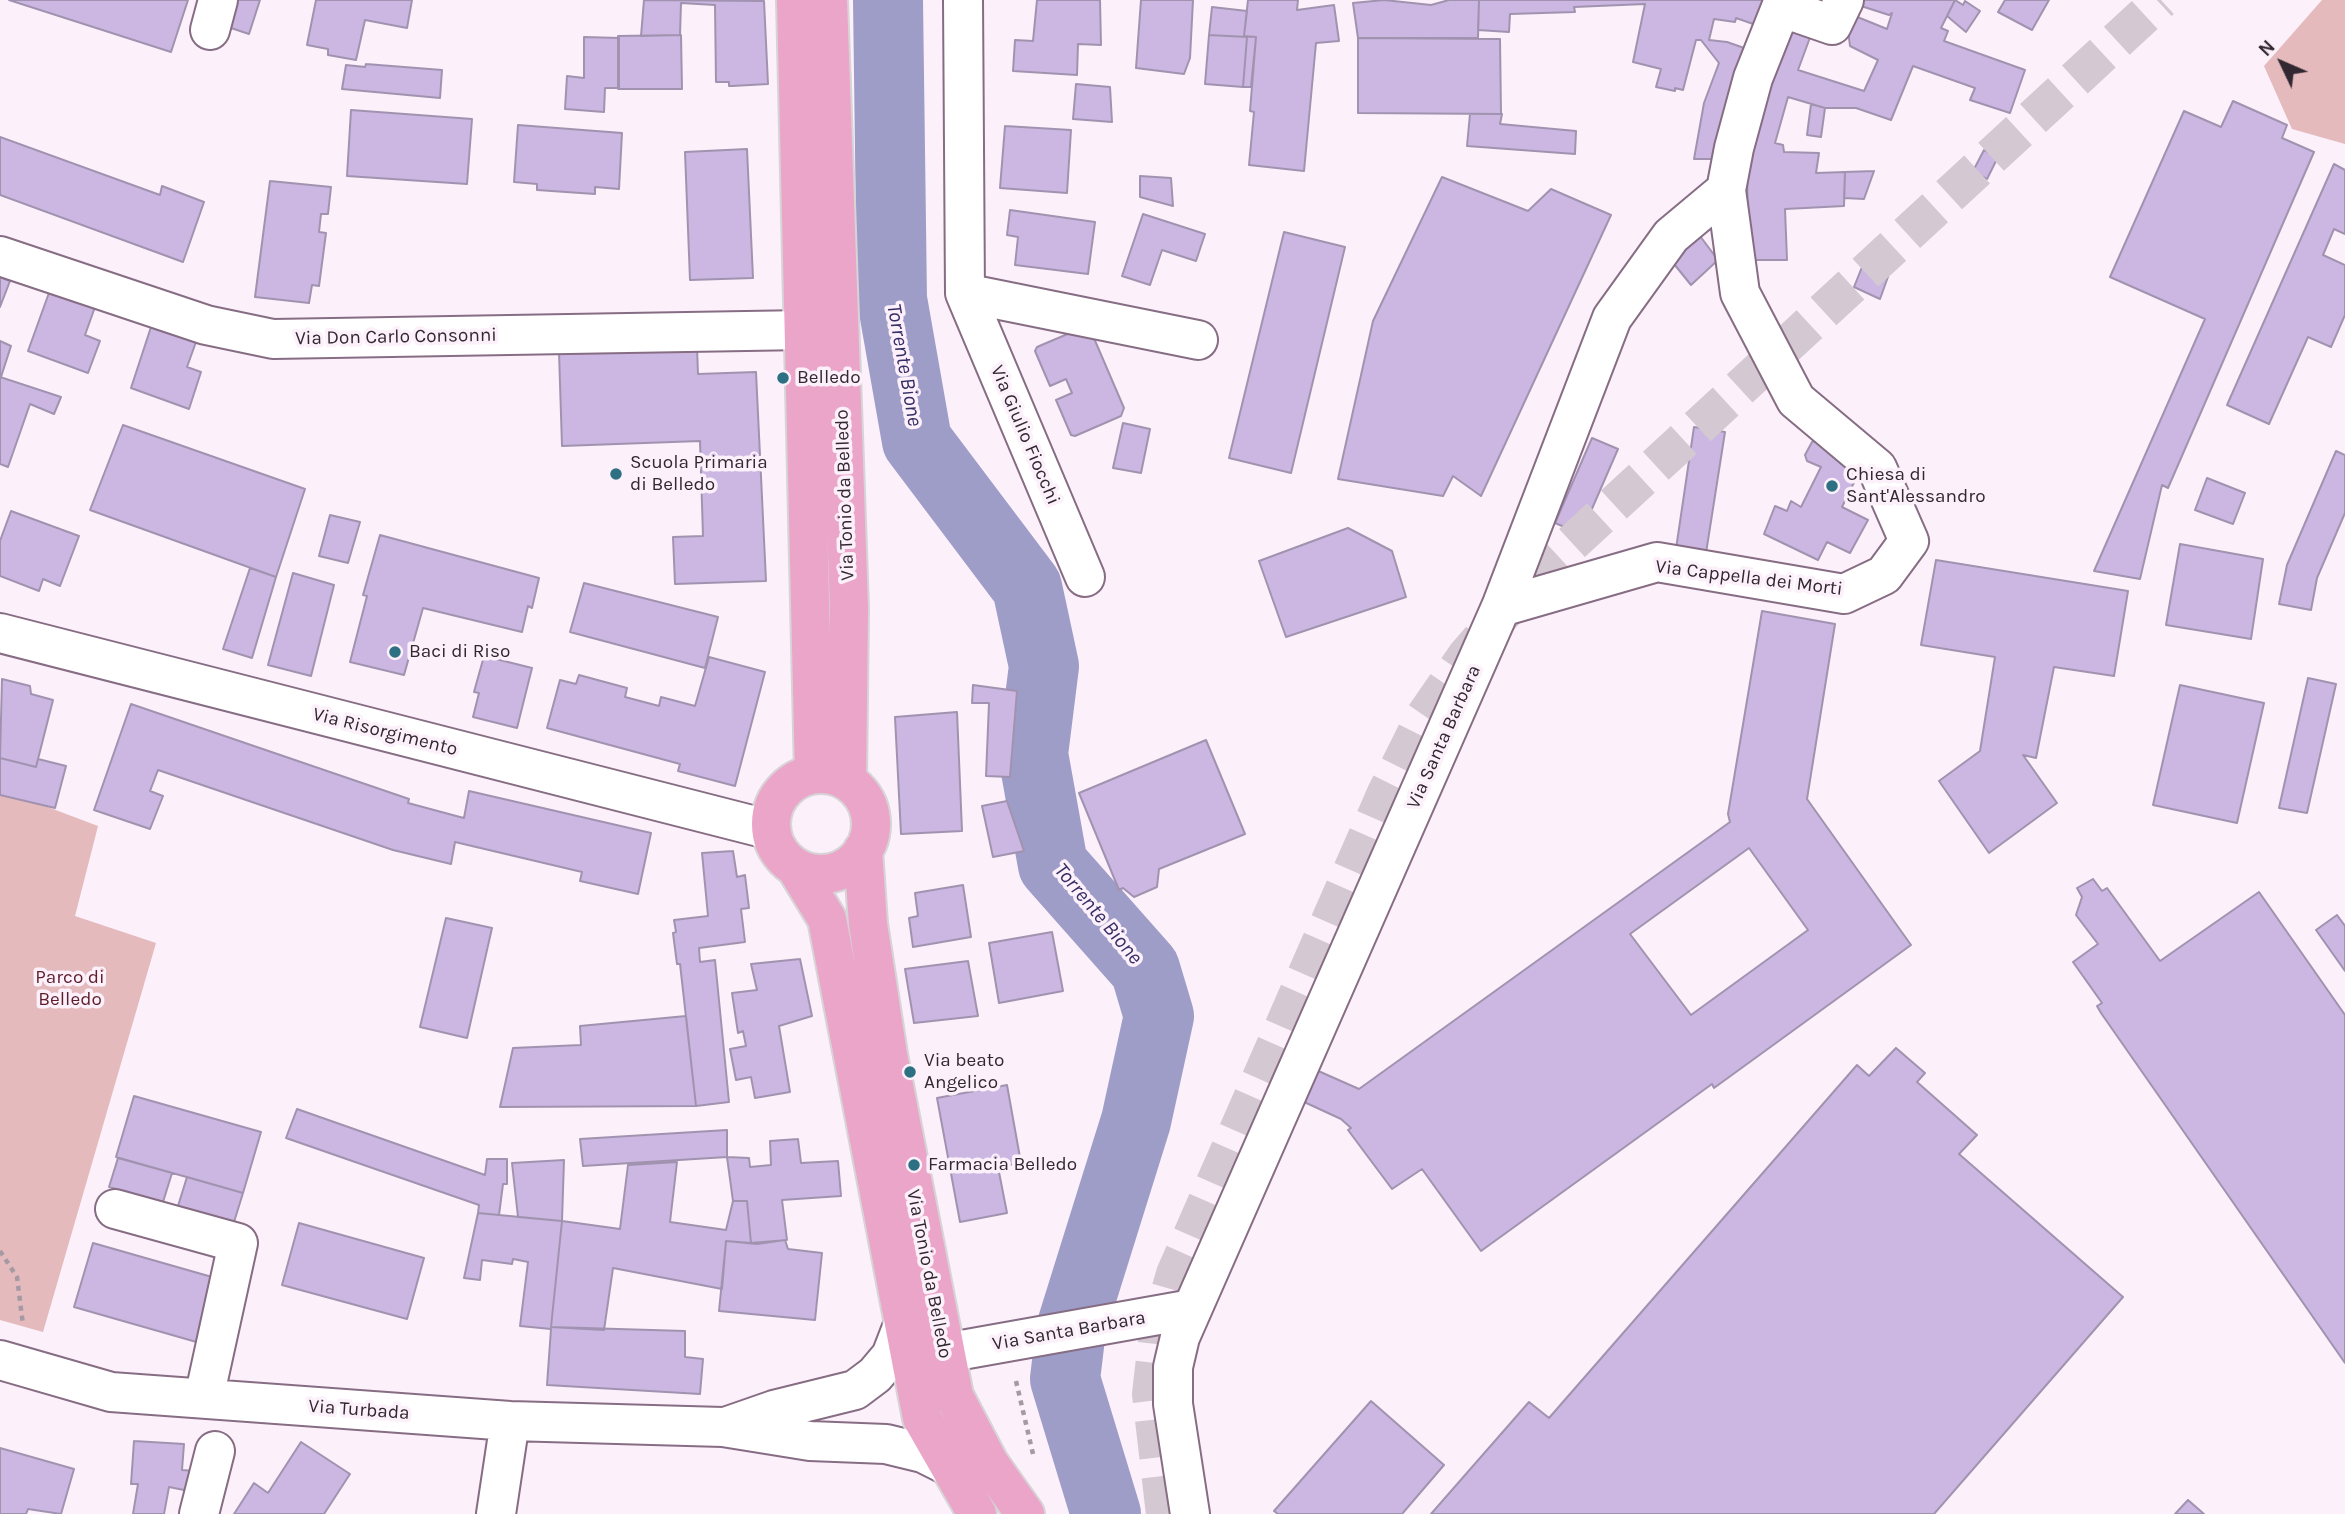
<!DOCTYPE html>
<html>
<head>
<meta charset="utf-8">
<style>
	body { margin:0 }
	#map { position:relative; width:2345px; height:1514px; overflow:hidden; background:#fcf0fa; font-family:Karla,sans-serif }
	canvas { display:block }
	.north { position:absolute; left:2247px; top:28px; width:70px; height:70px; -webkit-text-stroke:5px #fcf0fa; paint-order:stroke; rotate:314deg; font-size:19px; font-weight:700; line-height:28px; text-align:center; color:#322831 }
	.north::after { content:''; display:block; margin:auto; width:24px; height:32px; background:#322831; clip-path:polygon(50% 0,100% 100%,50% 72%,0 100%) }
</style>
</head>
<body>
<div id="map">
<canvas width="2345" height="1514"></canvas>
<div class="north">N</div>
</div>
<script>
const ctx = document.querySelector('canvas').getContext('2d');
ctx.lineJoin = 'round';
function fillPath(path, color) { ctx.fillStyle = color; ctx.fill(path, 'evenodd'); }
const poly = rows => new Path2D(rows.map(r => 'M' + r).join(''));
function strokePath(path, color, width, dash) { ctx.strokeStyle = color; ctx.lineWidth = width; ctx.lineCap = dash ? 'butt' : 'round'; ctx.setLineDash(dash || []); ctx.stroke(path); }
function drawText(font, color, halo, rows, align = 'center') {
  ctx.font = font + ' Karla,sans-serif'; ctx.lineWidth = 7; ctx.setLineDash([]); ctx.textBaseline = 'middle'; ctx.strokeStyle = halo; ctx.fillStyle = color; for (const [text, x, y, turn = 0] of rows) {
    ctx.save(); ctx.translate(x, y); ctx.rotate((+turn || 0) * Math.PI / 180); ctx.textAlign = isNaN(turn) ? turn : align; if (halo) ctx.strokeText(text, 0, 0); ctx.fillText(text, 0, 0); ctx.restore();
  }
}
const green = poly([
	[2322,0,2345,0,2345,144,2292,129,2264,66],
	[0,789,98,826,75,916,156,943,43,1332,0,1320]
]);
const river = poly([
	[888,0,892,299,917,441,1027,587,1044,666,1033,754,1053,865,1145,969,1159,1016,1136,1121,1071,1329,1065,1379,1106,1514]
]);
const building = poly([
	[9,0,188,0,171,52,9,0],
	[237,0,260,0,249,34,228,27,237,0],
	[316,0,412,0,407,28,365,20,356,60,328,55,328,49,307,45,316,0],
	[644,0,764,1,768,84,732,86,729,86,729,82,716,82,715,5,681,3,680,35,641,36,644,0],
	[1037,0,1100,0,1101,45,1078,44,1077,75,1013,71,1015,40,1033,41,1037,0],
	[1141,0,1193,0,1190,58,1184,74,1136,68,1141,0],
	[1248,0,1298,0,1297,10,1334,5,1339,41,1316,43,1304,171,1249,165,1254,112,1250,111,1256,37,1244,36,1248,0],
	[1384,0,1431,5,1449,0,1479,0,1478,38,1358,38,1353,3,1384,0],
	[1479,0,1769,0,1759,26,1736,18,1735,22,1714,19,1709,40,1727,42,1747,49,1724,159,1694,159,1704,103,1719,63,1701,40,1696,40,1683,90,1675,88,1675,91,1656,87,1661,69,1633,62,1645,4,1574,7,1575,12,1510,14,1509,32,1478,30,1479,0],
	[1864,0,1955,0,1941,28,1948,31,1944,41,2025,70,2010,113,1970,100,1975,88,1913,66,1891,120,1856,108,1825,108,1788,97,1775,143,1783,145,1784,152,1819,153,1816,173,1845,172,1844,206,1785,209,1787,260,1748,260,1747,158,1788,16,1815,24,1798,70,1864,91,1878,60,1850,46,1848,30,1855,16,1887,29,1892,13,1889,15,1861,6,1864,0],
	[1955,0,1963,5,1965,1,1980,11,1966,32,1947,16,1955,0],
	[2005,0,2049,0,2032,30,1998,12,2005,0],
	[1212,7,1247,11,1244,36,1256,37,1251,87,1243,87,1247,37,1209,35,1212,7],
	[681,35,682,89,618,89,618,36,681,35],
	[1209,35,1247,37,1243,87,1205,84,1209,35],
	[584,37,619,38,619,88,605,88,604,112,565,109,567,76,584,78,584,37],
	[1358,38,1500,39,1501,114,1358,113,1358,38],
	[366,64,442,70,440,98,342,89,346,65,365,67,366,64],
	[1076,84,1110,87,1112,122,1073,119,1076,84],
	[2233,101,2287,125,2282,138,2314,152,2168,488,2162,485,2140,579,2094,571,2205,319,2110,277,2184,111,2221,127,2233,101],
	[1811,104,1825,108,1821,137,1807,135,1811,104],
	[351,110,472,119,467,184,347,176,351,110],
	[1470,114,1502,114,1500,124,1576,131,1575,154,1467,146,1470,114],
	[518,125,622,133,619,189,595,187,595,194,537,190,537,184,514,182,518,125],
	[1005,126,1071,130,1067,193,1000,188,1005,126],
	[0,137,160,195,162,186,204,202,183,262,0,195,0,137],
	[747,149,753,278,690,280,685,152,747,149],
	[1984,150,1998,157,1987,179,1973,171,1984,150],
	[2334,164,2345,170,2345,234,2334,229,2323,255,2345,265,2345,315,2331,347,2308,337,2269,424,2227,405,2334,164],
	[1874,171,1864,199,1844,198,1845,172,1874,171],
	[1140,176,1171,178,1173,206,1140,197,1140,176],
	[1442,177,1528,211,1551,189,1611,215,1481,496,1453,476,1443,496,1338,479,1373,321,1442,177],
	[270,181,331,187,328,214,321,214,319,232,326,233,319,286,312,285,309,303,255,297,270,181],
	[1010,210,1095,222,1088,274,1015,265,1018,237,1007,235,1010,210],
	[1143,214,1205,234,1196,261,1162,250,1150,285,1122,276,1143,214],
	[1284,232,1345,247,1291,473,1229,458,1284,232],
	[1697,232,1718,260,1691,285,1670,259,1697,232],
	[1868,252,1893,263,1880,299,1854,287,1868,252],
	[0,277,10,281,0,307,0,277],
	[50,290,95,307,85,335,100,341,88,373,28,351,50,290],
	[151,327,196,342,187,367,201,372,189,409,131,388,151,327],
	[1084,327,1090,329,1124,408,1121,416,1075,436,1071,435,1056,400,1072,393,1066,379,1050,386,1035,351,1037,347,1084,327],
	[0,341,11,346,1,377,0,377,0,341],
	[697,347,698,374,756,372,766,581,675,584,673,537,703,536,700,441,562,446,559,352,697,347],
	[0,377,61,397,54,414,30,404,8,467,0,464,0,377],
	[1123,423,1150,429,1141,473,1113,468,1123,423],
	[123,425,305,489,276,577,90,510,123,425],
	[1694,427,1725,432,1706,553,1676,549,1694,427],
	[1592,438,1618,449,1581,534,1555,523,1592,438],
	[1817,440,1863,464,1842,507,1868,520,1850,553,1827,542,1818,560,1764,534,1775,506,1787,511,1791,501,1801,507,1821,467,1807,461,1805,455,1812,442,1817,440],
	[2336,451,2345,455,2345,513,2317,578,2311,610,2279,604,2287,565,2336,451],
	[2207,478,2245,493,2233,524,2195,510,2207,478],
	[11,511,79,536,60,586,43,579,39,591,0,576,0,541,11,511],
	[330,515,360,522,348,563,319,556,330,515],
	[1348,528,1392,551,1406,597,1286,637,1259,561,1348,528],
	[380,535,539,578,532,608,528,606,522,632,423,608,404,675,350,662,367,596,363,595,380,535],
	[2180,544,2263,559,2251,639,2166,625,2180,544],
	[1936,560,2128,591,2114,676,2054,667,2036,758,2023,755,2057,803,1989,853,1939,781,1980,751,1995,657,1921,645,1936,560],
	[250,568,276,577,252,658,223,649,250,568],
	[293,573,334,585,311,676,268,665,293,573],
	[584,583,718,617,705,668,570,632,584,583],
	[1762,611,1835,624,1807,799,1911,945,1714,1088,1712,1084,1481,1251,1422,1169,1392,1189,1348,1130,1351,1128,1341,1119,1302,1101,1316,1070,1359,1089,1730,822,1728,814,1762,611],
	[1749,848,1808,930,1691,1015,1630,934,1749,848],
	[484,656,532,668,517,728,473,717,479,693,474,692,484,656],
	[709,657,765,672,735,786,678,771,680,764,547,728,560,680,576,684,579,675,627,688,625,697,659,706,661,697,695,706,709,657],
	[2308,678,2336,684,2307,813,2279,808,2308,678],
	[2,679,30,686,31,694,53,700,36,767,0,758,2,679],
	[973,685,1017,691,1010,777,986,776,989,703,972,703,973,685],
	[2180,685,2264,703,2237,823,2153,805,2180,685],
	[131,704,409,799,408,803,460,817,464,818,469,791,651,833,638,894,580,881,582,872,455,842,451,864,393,850,158,770,150,791,163,796,150,829,94,810,131,704],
	[957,712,962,831,901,834,895,717,957,712],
	[1206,740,1245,834,1159,869,1157,887,1134,897,1123,888,1119,890,1079,793,1206,740],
	[0,758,36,767,38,759,66,766,55,808,0,795,0,758],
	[1007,801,1024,851,993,857,982,806,1007,801],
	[733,851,737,877,745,875,749,908,741,909,745,942,699,948,700,962,715,960,729,1102,696,1106,680,964,677,964,673,933,676,932,674,920,708,916,702,853,733,851],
	[2093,879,2102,891,2107,888,2160,961,2259,892,2345,1015,2345,1363,2101,1013,2097,1006,2102,1003,2073,962,2098,944,2076,915,2082,897,2077,888,2093,879],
	[963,885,971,937,913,947,909,918,918,916,915,893,963,885],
	[2337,915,2345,926,2345,971,2316,930,2337,915],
	[446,918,492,928,467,1038,420,1027,446,918],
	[1052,932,1063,991,999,1003,989,943,1052,932],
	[800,959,812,1016,779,1026,790,1092,755,1098,751,1077,736,1080,730,1049,746,1046,743,1031,738,1033,732,993,757,990,751,964,800,959],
	[968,961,978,1016,914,1023,905,969,968,961],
	[686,1016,696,1106,500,1107,513,1048,581,1045,580,1026,686,1016],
	[1896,1048,1925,1073,1917,1082,1977,1135,1959,1154,2123,1297,1934,1514,1431,1514,1529,1402,1549,1418,1857,1065,1869,1076,1896,1048],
	[1007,1085,1021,1163,998,1167,1007,1213,960,1222,937,1098,1007,1085],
	[134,1096,261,1132,243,1193,116,1157,134,1096],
	[297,1109,485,1175,487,1159,507,1159,507,1184,503,1184,499,1215,478,1213,479,1205,286,1138,297,1109],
	[727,1130,727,1157,583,1166,580,1139,727,1130],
	[798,1139,801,1163,838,1161,841,1196,782,1200,787,1240,751,1243,747,1201,733,1201,727,1157,749,1158,750,1167,771,1165,770,1141,798,1139],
	[118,1158,172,1173,163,1202,109,1187,118,1158],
	[564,1160,562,1221,518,1217,512,1163,564,1160],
	[677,1162,670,1222,726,1230,733,1201,747,1201,751,1243,726,1241,722,1289,613,1268,604,1330,551,1327,562,1221,620,1229,628,1165,677,1162],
	[187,1177,243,1193,234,1222,178,1206,187,1177],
	[478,1213,562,1221,551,1327,685,1331,685,1357,703,1359,700,1394,547,1385,551,1329,520,1326,528,1262,513,1259,512,1264,482,1260,480,1280,464,1278,478,1213],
	[299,1223,424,1258,407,1319,282,1285,299,1223],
	[785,1240,788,1249,822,1253,815,1320,719,1311,726,1241,757,1244,785,1240],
	[93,1243,219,1279,200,1343,74,1307,93,1243],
	[1371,1401,1444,1465,1402,1514,1278,1514,1274,1511,1371,1401],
	[134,1441,184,1444,182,1470,195,1471,194,1492,169,1487,164,1514,133,1514,138,1484,131,1484,134,1441],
	[301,1442,350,1474,324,1514,234,1514,254,1483,268,1493,301,1442],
	[0,1448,74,1469,61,1514,28,1509,26,1514,0,1514,0,1448],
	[2188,1500,2204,1514,2175,1514,2188,1500]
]);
const highwayTunnel = poly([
	[1165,1514,1151,1394,1158,1333,1175,1274,1386,793,1424,717,1466,656,1532,580,2161,0]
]);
const path = poly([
	[0,1251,17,1277,23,1325],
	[1016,1381,1033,1454]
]);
const minor = poly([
	[963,0,965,293,1085,577],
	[1783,8,1832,25,1844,0],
	[210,30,218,0],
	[0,256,206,325,273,339,805,330],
	[965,293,1198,340],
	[1501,607,1657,562,1844,594,1884,575,1909,541,1877,468,1796,400,1740,293,1726,190,1734,148,1753,78,1784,0],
	[0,633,771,830],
	[115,1209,238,1243,204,1398],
	[945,1353,1192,1309],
	[0,1360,111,1392,510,1421,723,1427,810,1441,886,1444,923,1453,949,1466],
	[728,1426,774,1410,855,1390,875,1375,891,1356,903,1325],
	[199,1514,215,1451],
	[496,1514,510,1421],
	[1190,1514,1173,1404,1173,1367,1180,1337,1501,607,1612,318,1671,236,1726,190]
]);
const major = poly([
	[796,0,814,774],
	[828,0,849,608,847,781],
	'771 824a50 50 0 1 1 100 0a50 50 0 1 1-100 0Z',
	[863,850,868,924,888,1055,954,1396,989,1463,1025,1514],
	[796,868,827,919,922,1418,977,1514]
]);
const markers = [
	[783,378,7,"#2e7083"],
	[616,474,7,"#2e7083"],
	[1832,486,7,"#2e7083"],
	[395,652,7,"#2e7083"],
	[910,1072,7,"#2e7083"],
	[914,1165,7,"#2e7083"]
];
const streetNames = [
	["Via Don Carlo Consonni",396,337,-1],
	["Via Giulio Fiocchi",1025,435,67],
	["Via Tonio da Belledo",845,495,-92],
	["Via Cappella dei Morti",1749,578,7],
	["Via Risorgimento",385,732,14],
	["Via Santa Barbara",1444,737,-66],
	["Via Tonio da Belledo",929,1274,79],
	["Via Santa Barbara",1069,1331,-10],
	["Via Turbada",359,1410,4]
];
const poiNames = [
	["Belledo",797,378],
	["Scuola Primaria",630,463],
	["di Belledo",630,485],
	["Chiesa di",1846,475],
	["Sant'Alessandro",1846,497],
	["Baci di Riso",409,652],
	["Via beato",924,1061],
	["Angelico",924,1083],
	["Farmacia Belledo",928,1165]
];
const parkNames = [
	["Parco di",70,978],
	["Belledo",70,1000]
];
const waterNames = [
	["Torrente Bione",904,365,80],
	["Torrente Bione",1098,914,50]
];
fillPath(green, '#e4babd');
strokePath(river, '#9e9dc8', 70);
fillPath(building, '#cbb7e1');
strokePath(building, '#a193b0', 2);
strokePath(highwayTunnel, '#d4c8d2', 38, [38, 19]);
strokePath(minor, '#866d84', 42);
strokePath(major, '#d6d4d6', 42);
strokePath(path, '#a59aa4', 4.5, [5, 5]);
strokePath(minor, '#fff', 38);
strokePath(major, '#eba5c8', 38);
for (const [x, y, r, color] of markers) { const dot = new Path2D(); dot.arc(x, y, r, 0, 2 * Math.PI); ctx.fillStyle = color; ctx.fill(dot); strokePath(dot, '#fcf0fa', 2.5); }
drawText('19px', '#322831', '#fcf0fa', streetNames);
drawText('19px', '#322831', '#fcf0fa', poiNames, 'left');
drawText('19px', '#5d1e2a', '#fcf0fa', parkNames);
drawText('italic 21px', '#342e65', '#fcf0fa', waterNames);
</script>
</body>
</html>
